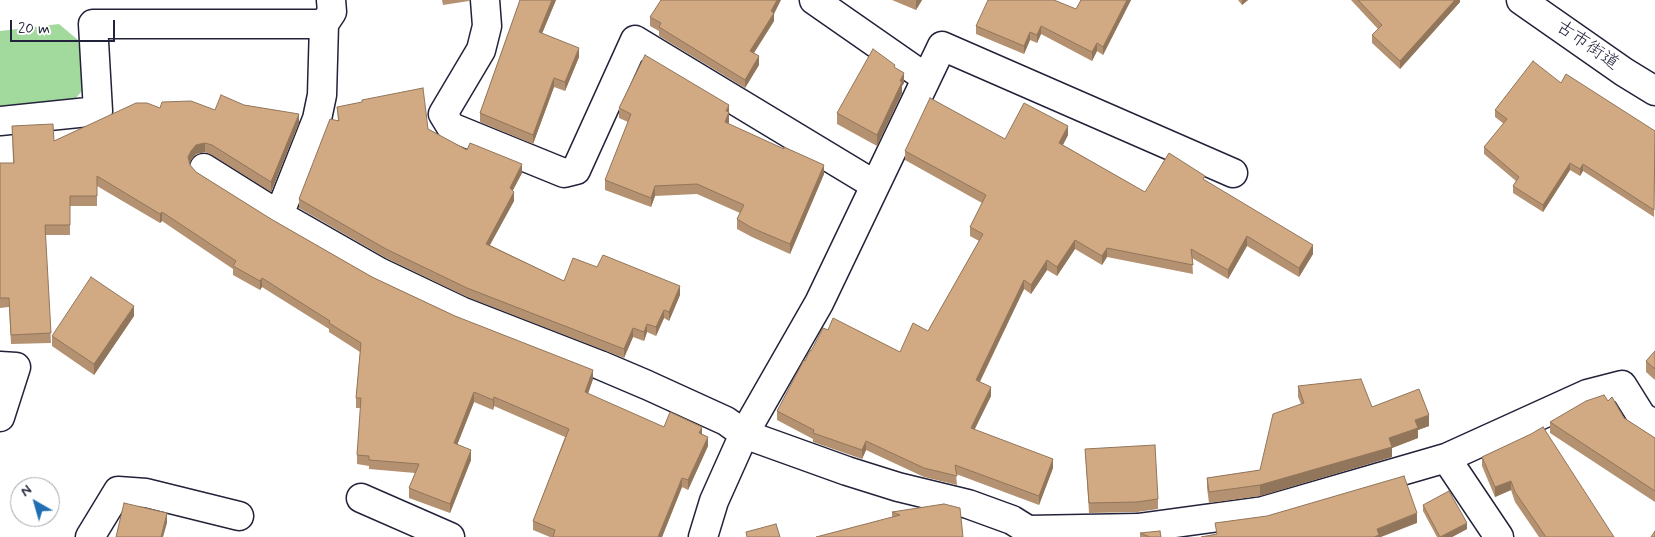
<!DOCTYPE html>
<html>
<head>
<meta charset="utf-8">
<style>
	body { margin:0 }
	#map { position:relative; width:1655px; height:537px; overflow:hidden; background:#fff; font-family:Mynerve,sans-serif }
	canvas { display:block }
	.north { position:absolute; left:10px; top:477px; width:50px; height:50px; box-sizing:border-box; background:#fff; border:1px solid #a7a7b1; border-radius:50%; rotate:322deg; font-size:14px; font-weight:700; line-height:20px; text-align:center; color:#22223b }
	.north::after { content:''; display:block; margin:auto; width:18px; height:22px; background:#1f6fb2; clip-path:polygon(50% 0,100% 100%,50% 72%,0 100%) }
	.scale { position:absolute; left:10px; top:20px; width:105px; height:22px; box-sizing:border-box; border:2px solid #22223b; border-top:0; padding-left:6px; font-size:15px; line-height:18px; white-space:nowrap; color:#22223b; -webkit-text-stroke:4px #fff; paint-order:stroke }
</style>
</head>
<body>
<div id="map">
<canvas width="1655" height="537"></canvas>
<div class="north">N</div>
<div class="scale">20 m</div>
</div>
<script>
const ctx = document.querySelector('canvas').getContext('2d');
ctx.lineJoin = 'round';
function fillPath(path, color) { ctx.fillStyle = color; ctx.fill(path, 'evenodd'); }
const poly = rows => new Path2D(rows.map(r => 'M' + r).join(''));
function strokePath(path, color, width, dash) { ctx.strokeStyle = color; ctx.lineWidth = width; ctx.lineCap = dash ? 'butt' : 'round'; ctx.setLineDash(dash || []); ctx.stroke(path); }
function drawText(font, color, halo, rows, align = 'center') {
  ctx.font = font + ' Mynerve,"Klee One",sans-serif'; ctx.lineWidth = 4; ctx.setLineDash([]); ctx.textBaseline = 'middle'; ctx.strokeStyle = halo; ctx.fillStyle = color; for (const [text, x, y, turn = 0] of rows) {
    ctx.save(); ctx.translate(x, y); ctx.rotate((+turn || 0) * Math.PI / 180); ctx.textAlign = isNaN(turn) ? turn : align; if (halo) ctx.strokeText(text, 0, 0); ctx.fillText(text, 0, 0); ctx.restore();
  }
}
const green = poly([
	[59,24,78,40,85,87,72,103,0,109,0,31]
]);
const street = poly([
	[331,0,332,12,324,24,322,95,317,119,279,215,379,272,461,311,600,365,647,385,726,421,744,434,847,471,898,487,968,504,1012,520,1028,530,1138,528,1263,511,1446,458,1499,537],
	[485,0,487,26,481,50,443,114,451,127,564,173,576,170,635,40,875,185],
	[814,0,926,78],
	[1521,0,1624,72,1655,91],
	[0,121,98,111,93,24,324,24],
	[204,168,279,215],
	[0,366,16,367,0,417],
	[1446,458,1587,394,1622,385,1642,417,1655,424],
	[361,498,450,537],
	[90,537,118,491,146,493,239,516],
	[703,537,714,501,744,434,819,303,942,46,1233,173]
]);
const wall = poly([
	[442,0,470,0,469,1,443,5],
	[520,0,556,0,542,33,579,57,565,91,554,87,533,144,480,122,480,113],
	[892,0,922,0,916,10],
	[1081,0,1131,0,1103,55,1097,51,1092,61,1041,34,1037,43,1030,40,1024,54,976,34,976,26,1076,9],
	[1238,0,1248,0,1242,5],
	[1351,0,1460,0,1460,2,1400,69,1372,43,1372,35,1378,29],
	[774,14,774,21,754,53,759,65,745,88,659,36,659,31,650,26,650,17],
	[895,68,904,83,902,86,902,93,877,146,837,124,837,113],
	[1561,83,1655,131,1654,217,1583,171,1580,176,1570,170,1543,212,1513,193,1513,186,1516,181,1484,154,1484,147,1504,124,1495,117,1495,110],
	[244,105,299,123,271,192,212,155,205,152,196,154,191,160,190,163,190,165,196,172,271,219,372,277,455,316,593,379,588,394,664,427,702,434,708,446,688,490,682,487,662,537,550,537,533,530,533,521,565,437,494,406,493,410,474,402,457,445,471,460,450,513,409,498,409,488,415,473,369,469,369,466,357,464,357,455,361,408,356,408,356,398,360,352,329,332,329,329,262,287,260,290,233,275,233,269,162,221,160,223,97,186,97,206,70,206,70,235,45,235,51,343,11,344,9,307,0,308,0,163,13,163,12,126,54,141,160,108,215,110],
	[337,107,428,129,467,150,522,173,512,191,514,201,490,245,564,281,597,267,680,295,669,321,664,318,656,336,647,332,644,341,633,337,624,358,467,297,386,258,299,208,299,199,338,121],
	[619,108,729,112,729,122,728,124,824,174,790,254,752,237,737,229,737,219,740,213,697,194,655,196,651,207,605,190,605,180,628,122,619,118],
	[1068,135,1063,145,1145,192,1205,180,1313,254,1299,277,1247,246,1228,279,1192,258,1193,274,1107,257,1102,265,1075,249,1057,276,1047,270,1031,294,1024,289,980,382,991,396,974,430,1053,468,1039,505,956,474,957,485,924,477,866,450,862,459,813,442,813,439,777,420,777,411,805,361,828,330,900,352,928,331,979,241,970,236,970,227,982,203,905,160,905,151,1005,139],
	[134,316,94,375,52,346,52,336],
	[1655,351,1655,380,1646,372,1646,361],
	[1298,386,1372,407,1429,426,1418,430,1418,438,1392,448,1392,457,1260,496,1209,503,1207,488,1207,478,1260,470,1301,404,1298,397],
	[1608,401,1624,418,1655,438,1655,502,1550,433,1550,422],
	[1085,449,1158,499,1158,509,1137,512,1089,513],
	[1482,457,1614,537,1539,537,1515,502,1511,490,1495,497,1482,466],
	[1423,505,1467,529,1452,537,1437,537,1423,511],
	[892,512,963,537,892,517],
	[1140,533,1161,537,1140,537]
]);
const shadedWall = poly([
	[552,0,556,0,539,41,539,32],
	[777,0,781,0,774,14,774,21,750,59,750,51],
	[916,0,922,0,916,10],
	[1127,0,1131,0,1103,55,1103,47],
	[1242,0,1248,0,1242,5],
	[1455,0,1460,0,1460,2,1400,69,1400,61],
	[1041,26,1041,34,1037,43,1037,35],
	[1030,32,1030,40,1024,54,1024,46],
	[1097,43,1097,51,1092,61,1092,52],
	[579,48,579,57,565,91,565,82],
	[759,56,759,65,745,88,745,80],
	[904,73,904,83,902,86,902,93,877,146,877,135,900,81],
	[554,78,554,87,533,144,533,135],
	[729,105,729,122,725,132,726,111],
	[299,114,299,123,271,192,271,182],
	[1068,126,1068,135,1059,152,1059,143],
	[205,143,205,152,196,154,191,160,188,167,188,157,191,151,196,145],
	[1570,163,1570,170,1543,212,1543,205],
	[522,164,522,173,510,196,510,188],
	[1583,164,1583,171,1580,176,1580,169],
	[824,165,824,174,790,254,790,244],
	[655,186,655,196,651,207,651,198],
	[514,192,514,201,486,252,486,244],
	[162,212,162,221,160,223,160,214],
	[1247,236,1247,246,1228,279,1228,270],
	[1075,240,1075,249,1057,276,1057,267],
	[1313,245,1313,254,1299,277,1299,268],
	[1107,248,1107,257,1102,265,1102,256],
	[1047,260,1047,270,1031,294,1031,285],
	[262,278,262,287,260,290,260,281],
	[1024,280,1024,289,976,389,976,380],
	[680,286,680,295,669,321,669,312],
	[134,306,134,316,94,375,94,364],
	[664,310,664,318,656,336,656,327],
	[647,324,647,332,644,341,644,332],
	[633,328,633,337,624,358,624,349],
	[593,370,593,379,585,402,585,392],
	[991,387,991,396,971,437,971,428],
	[474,392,474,402,454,453,454,443],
	[494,397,494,406,493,410,493,400],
	[1429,415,1429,426,1418,430,1418,438,1392,448,1392,457,1260,496,1260,485,1389,438,1415,420],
	[702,427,702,436,699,433],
	[708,437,708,446,688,490,688,480],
	[866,441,866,450,862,459,862,450],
	[471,450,471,460,450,513,450,504],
	[1053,459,1053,468,1039,505,1039,496],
	[682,478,682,487,662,537,658,537],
	[1511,481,1511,490,1495,497,1495,487],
	[167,513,167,523,163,537,161,537],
	[1417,513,1417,523,1381,537,1374,537,1377,529],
	[1467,523,1467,529,1452,537,1441,537]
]);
const building = poly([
	[520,0,552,0,539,32,579,48,565,82,554,78,533,135,480,113,520,0],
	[661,0,777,0,771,11,774,13,750,51,759,56,745,80,659,27,661,23,650,17,661,0],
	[988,0,1054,0,1076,9,1081,0,1127,0,1103,47,1097,43,1092,52,1041,26,1037,35,1030,32,1024,46,976,26,988,0],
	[1358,0,1455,0,1400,61,1372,35,1382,25,1358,0],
	[873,49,895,65,894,67,904,73,900,81,902,82,877,135,837,113,873,49],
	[645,55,729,105,726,111,729,112,725,122,784,149,784,147,824,165,790,244,752,228,737,219,744,205,697,184,655,186,651,198,605,180,631,114,619,108,645,55],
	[1533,61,1561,83,1566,74,1655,131,1654,210,1583,164,1580,169,1570,163,1543,205,1513,186,1519,177,1484,147,1507,119,1495,110,1533,61],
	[423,88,428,129,467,150,470,143,522,164,510,188,514,192,486,244,564,281,573,258,597,267,603,255,680,286,669,312,664,310,656,327,647,324,644,332,633,328,624,349,467,288,386,249,299,199,330,119,339,121,337,107,362,102,362,100,423,88],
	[221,95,244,105,299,114,271,182,212,145,205,143,196,145,191,151,188,157,190,165,196,172,271,219,372,277,455,316,593,370,585,392,664,427,670,412,702,427,699,433,708,437,688,480,682,478,658,537,553,537,555,530,533,521,569,429,494,397,493,400,474,392,454,443,471,450,450,504,409,488,419,464,369,460,369,456,357,455,361,398,356,398,361,343,329,323,330,321,262,278,260,281,233,266,236,261,162,212,160,214,97,176,97,196,70,196,70,225,45,225,51,333,11,335,9,298,0,298,0,163,14,163,12,126,53,124,54,141,136,103,147,103,160,108,162,102,191,101,215,110,221,95],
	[930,98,1005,139,1024,103,1068,126,1059,143,1145,192,1169,153,1205,176,1203,179,1313,245,1299,268,1247,236,1228,270,1191,249,1193,265,1107,248,1102,256,1075,240,1057,267,1047,260,1031,285,1024,280,976,380,991,387,971,428,1053,459,1039,496,955,465,957,476,924,468,866,441,862,450,813,433,814,430,777,411,804,360,805,361,810,350,811,351,823,328,828,330,833,318,900,352,913,323,928,331,983,234,970,227,986,195,905,151,930,98],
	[91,277,134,306,94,364,52,336,91,277],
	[1655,351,1655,369,1646,361,1655,351],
	[1361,379,1372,407,1419,389,1429,415,1415,420,1418,428,1389,438,1392,447,1260,485,1209,492,1207,478,1260,470,1273,414,1304,403,1298,386,1361,379],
	[1604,395,1608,401,1612,397,1624,418,1655,438,1655,491,1550,422,1586,401,1604,395],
	[1543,427,1614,537,1546,537,1515,492,1511,481,1495,487,1482,457,1531,434,1543,427],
	[1155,445,1158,499,1137,502,1089,503,1085,449,1155,445],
	[1404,476,1417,513,1377,529,1379,535,1374,537,1201,537,1217,534,1215,523,1267,516,1404,476],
	[1449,491,1467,523,1440,537,1423,505,1449,491],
	[124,503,167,513,161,537,116,537,124,503],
	[944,504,960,508,963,537,816,537,900,515,892,512,944,504],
	[776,524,780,537,747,537,746,532,776,524],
	[1160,531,1161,537,1150,537,1140,533,1160,531],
	[1655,531,1655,537,1651,537,1655,531]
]);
const streetNames = [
	["古市街道",1587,46,35]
];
fillPath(green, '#a2d99c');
strokePath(street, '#22223b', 31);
strokePath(street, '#fff', 28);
fillPath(wall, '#b49170');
fillPath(shadedWall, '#92765b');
fillPath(building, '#d1a982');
strokePath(building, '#92765b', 1);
drawText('18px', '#22223b', '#fff', streetNames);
</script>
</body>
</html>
